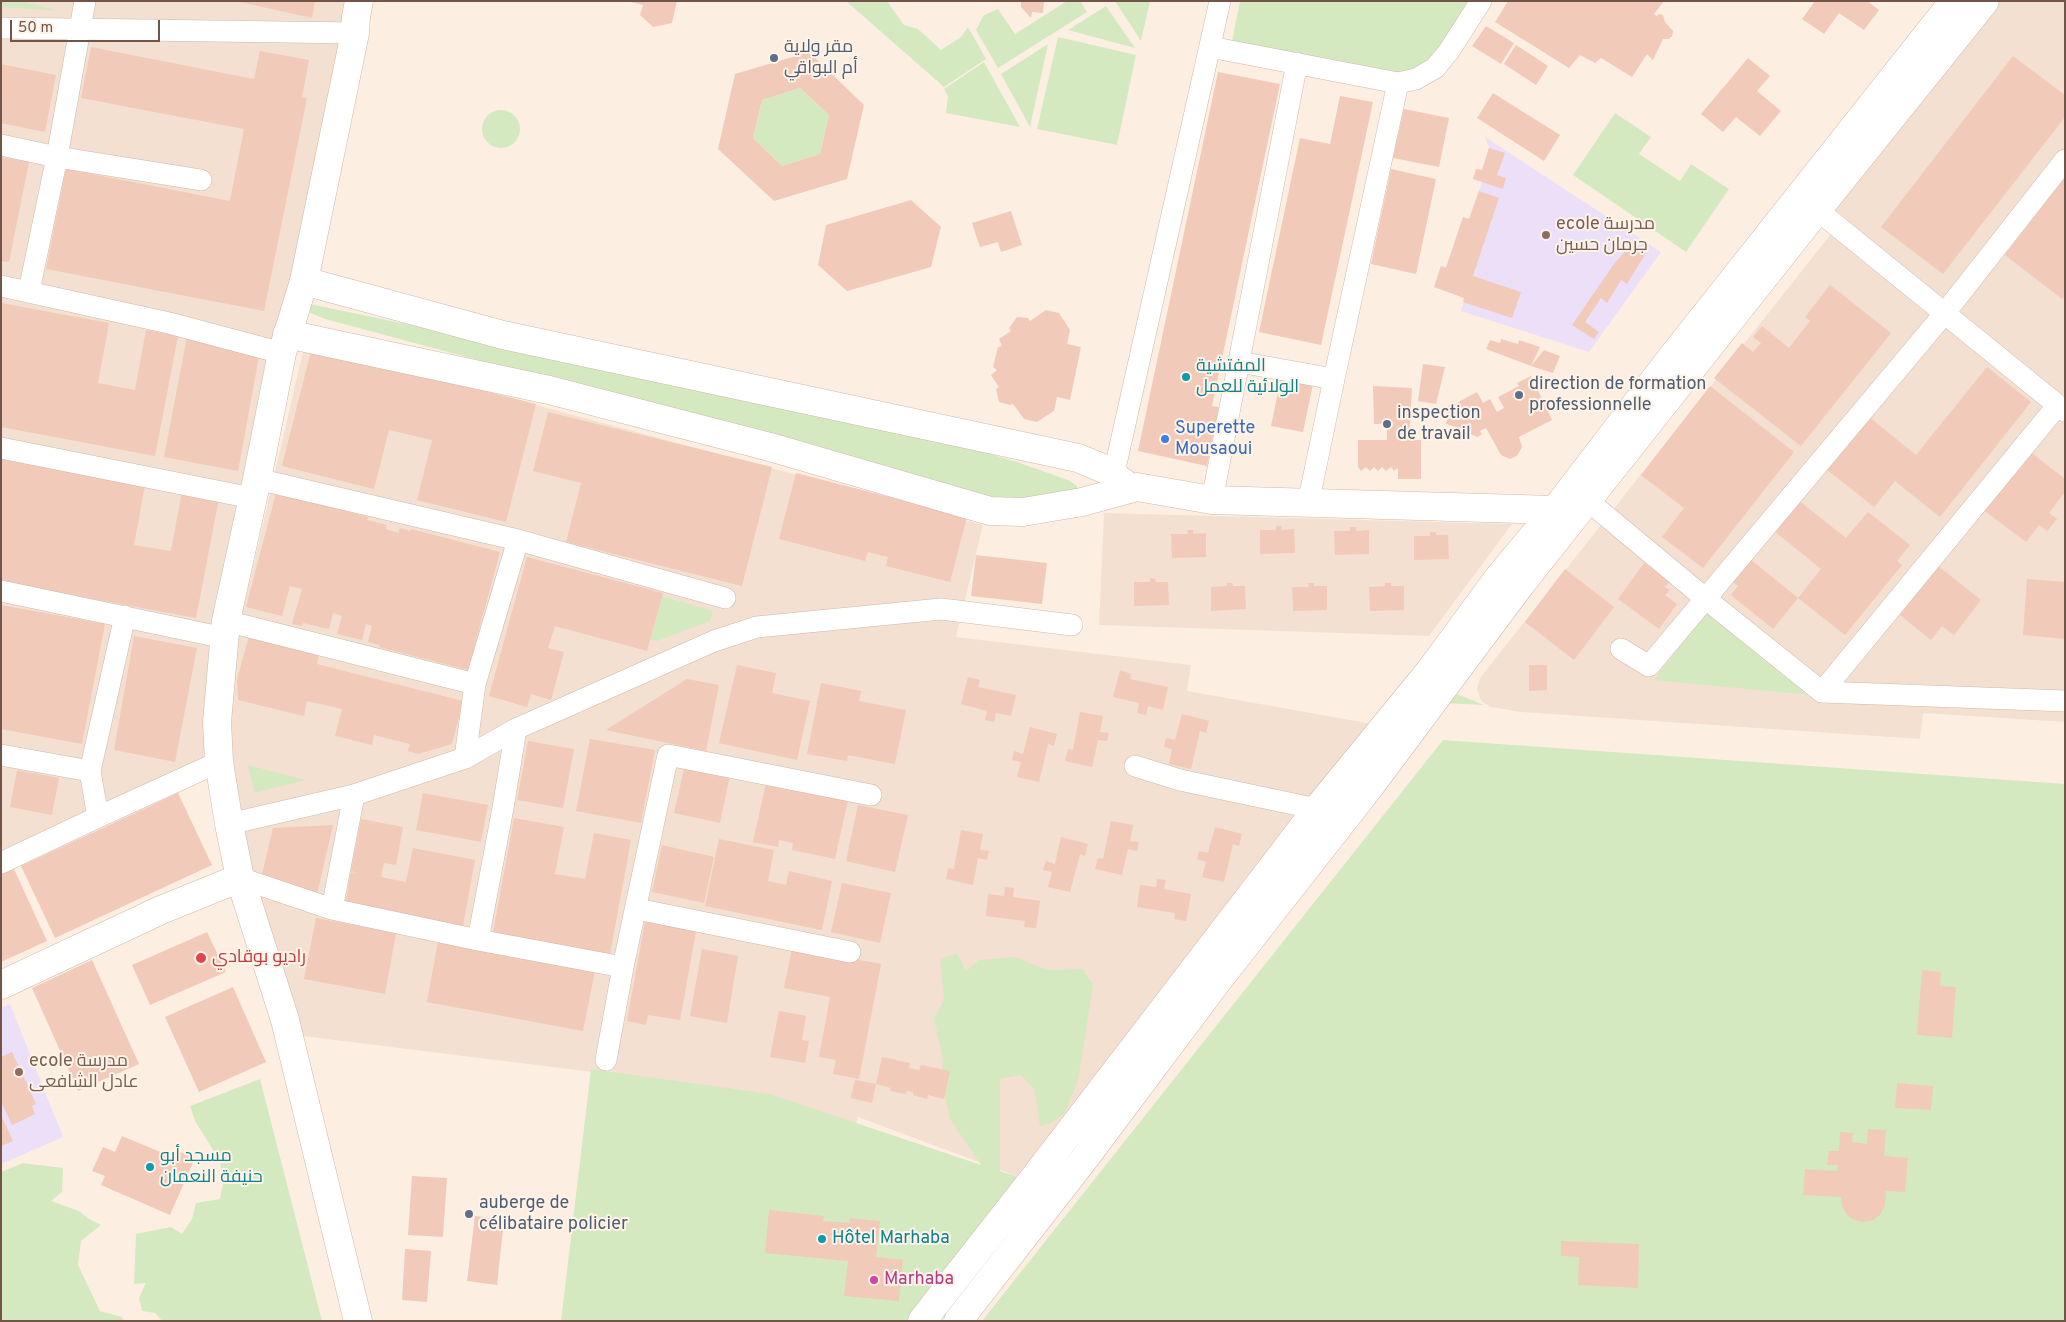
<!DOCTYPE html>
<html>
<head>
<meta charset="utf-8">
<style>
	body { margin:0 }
	#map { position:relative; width:2066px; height:1322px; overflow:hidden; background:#fcefe2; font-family:Overpass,sans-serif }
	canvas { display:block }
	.frame { position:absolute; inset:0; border:2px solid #735449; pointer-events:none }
	.scale { position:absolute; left:10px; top:20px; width:150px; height:22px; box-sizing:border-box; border:2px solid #735449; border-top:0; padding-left:6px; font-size:15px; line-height:18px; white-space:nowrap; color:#735449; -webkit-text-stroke:4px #fff3e7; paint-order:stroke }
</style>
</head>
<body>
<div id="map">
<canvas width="2066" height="1322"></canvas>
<div class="frame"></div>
<div class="scale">50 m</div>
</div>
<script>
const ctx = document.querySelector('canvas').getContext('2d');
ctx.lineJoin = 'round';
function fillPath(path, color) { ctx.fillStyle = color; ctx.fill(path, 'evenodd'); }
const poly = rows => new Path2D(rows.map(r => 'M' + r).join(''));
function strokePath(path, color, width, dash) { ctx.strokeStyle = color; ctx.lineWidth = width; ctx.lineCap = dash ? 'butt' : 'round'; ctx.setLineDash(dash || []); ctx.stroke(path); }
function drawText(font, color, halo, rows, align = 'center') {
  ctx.font = font + ' Overpass,Cairo,sans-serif'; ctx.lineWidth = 4; ctx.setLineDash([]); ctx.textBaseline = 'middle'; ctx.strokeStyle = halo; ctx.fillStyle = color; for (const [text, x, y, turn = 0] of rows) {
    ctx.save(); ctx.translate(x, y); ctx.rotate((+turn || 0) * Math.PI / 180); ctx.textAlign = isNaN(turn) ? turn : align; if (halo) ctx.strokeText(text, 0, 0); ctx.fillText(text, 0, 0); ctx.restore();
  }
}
const residential = poly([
	[1,1,359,1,257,479,219,762,1,863],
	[1992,1,2065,1,2065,722,1923,713,1920,739,1521,712,1491,707,1481,701,1477,689,1480,678,1838,225,1831,218,1834,197],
	[305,343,983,525,956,637,1191,665,1187,691,1384,726,1022,1178,858,1117,855,1127,769,1094,295,1035,267,950,225,731,237,636],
	[1104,513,1512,524,1429,636,1099,625]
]);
const education = poly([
	[1485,137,1661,252,1589,352,1461,311,1465,298,1434,287,1441,266,1446,267,1463,217,1469,219,1479,191,1482,182,1473,179,1476,169,1482,170,1489,147],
	[10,1004,63,1137,1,1164,1,1008]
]);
const green = poly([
	[1,1,20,1,61,11,1,7],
	[846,1,887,1,904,25,918,29,941,50,961,37,968,27,986,59,944,87],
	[1067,1,1080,1,1087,12,998,68,976,30,984,15,998,9,1015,34],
	[1115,1,1150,1,1141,41],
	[1240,1,1470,1,1438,52,1398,83,1230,51],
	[1106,6,1135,48,1068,30],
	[1058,37,1136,55,1117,145,1037,129],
	[1048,44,1030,127,1001,74],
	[984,62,1020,127,946,113,948,96,944,89],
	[800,88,829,115,820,154,782,166,753,138,762,100],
	'482 129a19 19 0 1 1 38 0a19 19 0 1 1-38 0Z',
	[1615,113,1651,137,1639,154,1680,181,1691,164,1729,189,1686,252,1573,175],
	[310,304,894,426,1014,461,1068,480,1076,485,1078,489,1011,503,325,319,308,312],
	[662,596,713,611,710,621,657,641,650,640],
	[1708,610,1810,695,1654,680],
	[1450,693,1462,696,1484,705,1443,703],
	[1443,740,2065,784,2065,1321,982,1321],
	[248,765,306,780,254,793],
	[957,953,966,971,979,960,1015,957,1047,970,1083,969,1093,985,1078,1081,1064,1114,1049,1124,1040,1126,1034,1089,1021,1075,1000,1079,1000,1171,1022,1178,912,1321,561,1321,591,1069,770,1094,981,1165,950,1119,941,1078,943,1060,934,1019,944,1000,940,959],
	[260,1079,322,1321,162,1321,155,1313,142,1311,139,1298,146,1283,134,1284,136,1234,171,1227,182,1234,192,1219,196,1203,220,1199,223,1184,220,1161,195,1121,190,1106],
	[23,1163,63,1168,62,1192,51,1201,79,1211,89,1219,101,1225,81,1241,78,1265,100,1311,122,1317,124,1321,1,1321,1,1172]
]);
const building = poly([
	[236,1,315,1,312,18],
	[627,1,677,1,672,23,653,27,640,15,643,5],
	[1021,1,1044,1,1043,13,1032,12,1031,18,1021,7],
	[1508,1,1664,1,1654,14,1657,16,1659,14,1663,15,1665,22,1673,31,1672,36,1669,39,1663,39,1653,60,1647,54,1632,77,1601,58,1595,63,1580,55,1569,68,1495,22],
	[1815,1,1867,1,1879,10,1864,30,1839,13,1824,34,1802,19],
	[1486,26,1514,43,1501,64,1472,46],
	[1516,45,1548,66,1536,85,1504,64],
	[91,47,254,79,260,51,309,60,302,97,307,98,264,311,46,269,66,169,230,201,244,129,81,98],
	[809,52,864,105,847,179,774,201,718,149,735,74],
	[800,88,829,115,820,154,782,166,753,138,762,100],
	[2013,56,2065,95,2065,117,1943,274,1881,227],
	[1748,58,1770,76,1757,91,1781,111,1760,136,1736,117,1723,132,1701,114],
	[1,64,56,75,45,132,1,123],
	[1218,72,1280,84,1212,406,1219,407,1207,466,1138,451],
	[1493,93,1560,135,1544,161,1477,118],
	[1340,96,1373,102,1321,345,1259,332,1300,138,1330,144],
	[1404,109,1449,118,1439,167,1393,158],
	[1489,148,1505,153,1497,175,1506,178,1503,189,1473,179,1476,169,1482,170],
	[1,157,29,162,9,262,1,261],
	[1391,169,1436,179,1416,274,1371,264],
	[2065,177,2065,296,2062,299,2005,255],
	[1479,191,1499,198,1473,276,1521,292,1512,318,1463,302,1464,298,1434,287,1441,266,1446,268,1463,217,1469,219],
	[911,200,941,227,931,267,847,291,818,265,826,225],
	[1011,211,1022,245,1001,252,998,242,980,247,972,223],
	[1633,242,1646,253,1627,284,1621,280,1607,303,1601,298,1585,322,1599,332,1594,339,1572,325,1614,264],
	[1830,285,1891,333,1801,446,1714,378,1742,343,1753,352,1761,343,1753,337,1762,326,1789,348,1810,321,1805,317],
	[1,303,109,323,98,383,135,390,146,330,178,336,155,456,1,427],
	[1046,310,1059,313,1070,330,1067,344,1081,347,1070,400,1057,397,1054,411,1037,422,1024,419,1013,404,1010,405,999,402,996,389,999,387,991,375,997,370,993,367,998,347,1002,346,999,339,1011,331,1009,328,1017,317,1028,318,1030,321],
	[187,337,260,351,238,471,164,457],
	[1501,339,1518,344,1519,340,1540,347,1531,366,1544,350,1560,356,1553,373,1531,366,1486,349,1490,340,1500,343],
	[312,347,536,404,506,522,417,500,432,440,389,430,374,489,282,466],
	[1423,364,1445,367,1436,404,1418,401],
	[1987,367,2031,402,1940,517,1895,481,1874,507,1826,469,1868,416,1916,455],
	[1531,376,1552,420,1519,437,1522,447,1517,456,1510,459,1501,455,1486,428,1480,431,1482,434,1478,437,1462,431,1463,429,1446,424,1449,413,1446,413,1449,405,1453,401,1455,404,1477,392,1483,403,1490,399,1497,412,1504,408,1498,397,1519,386,1517,383],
	[1281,378,1313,384,1303,432,1271,426],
	[1373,386,1412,388,1409,440,1421,440,1421,479,1398,479,1398,468,1394,471,1391,467,1386,471,1382,467,1378,471,1374,467,1370,471,1366,467,1361,471,1358,467,1358,440,1387,440,1387,424,1374,424],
	[1710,386,1794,452,1703,568,1662,537,1684,508,1641,475],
	[548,412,772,467,742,586,566,542,581,483,533,471],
	[2028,450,2065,479,2065,492,2049,513,2057,519,2047,531,2039,525,2026,542,1982,509],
	[1,458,145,485,134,545,171,551,182,491,219,498,196,618,1,582],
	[796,473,967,517,950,582,886,566,888,557,868,552,865,561,779,539],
	[276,493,368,517,367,520,387,525,386,529,398,533,400,528,410,531,411,529,500,552,468,670,379,647,380,645,368,642,372,626,366,624,362,640,337,634,342,616,333,613,329,629,303,623,302,626,292,624,302,589,290,586,282,616,246,607],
	[1798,500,1846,538,1868,512,1910,545,1897,561,1902,565,1845,635,1798,598,1821,569,1773,530],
	[1276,526,1282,526,1281,530,1294,529,1295,553,1260,554,1260,530,1276,530],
	[1350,527,1356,527,1356,531,1369,530,1369,554,1335,555,1334,531,1350,531],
	[1187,530,1193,530,1193,534,1206,533,1206,557,1172,558,1171,534,1188,534],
	[1430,532,1436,532,1436,535,1448,535,1449,559,1414,560,1414,536,1430,536],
	[976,555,1047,563,1042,604,971,596],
	[527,557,663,593,647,651,555,626,548,648,564,652,551,700,531,694,527,707,489,696],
	[1750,559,1798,598,1773,629,1731,595,1738,586,1732,581],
	[1644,563,1670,581,1665,587,1670,590,1665,595,1677,604,1659,629,1618,599],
	[1938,566,1981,600,1954,635,1942,626,1931,640,1900,615],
	[1565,569,1614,607,1574,660,1525,622],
	[1150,578,1155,579,1156,582,1168,582,1169,605,1134,606,1134,582,1150,582],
	[2027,579,2065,582,2065,639,2023,635],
	[1227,583,1232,583,1233,586,1245,586,1246,609,1211,611,1211,587,1227,586],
	[1308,583,1314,583,1314,586,1327,586,1327,610,1293,611,1292,587,1309,587],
	[1385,583,1391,583,1391,586,1404,586,1404,610,1370,611,1369,587,1385,586],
	[1,605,105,624,82,744,1,729],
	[134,636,197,648,175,762,114,750],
	[249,636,319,653,317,664,463,701,452,744,418,754,408,751,410,744,374,735,372,745,335,736,342,709,307,701,304,716,238,700,237,680],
	[737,665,776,673,772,693,810,701,797,760,719,743],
	[1529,665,1547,665,1547,690,1529,691],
	[1120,670,1131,674,1130,679,1168,687,1163,710,1148,706,1146,715,1137,713,1139,703,1113,697],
	[968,677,980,680,978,687,1016,695,1011,716,996,713,994,722,985,720,987,711,961,704],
	[687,679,719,685,706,751,606,730],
	[821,683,861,691,859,701,906,710,895,764,848,755,847,761,807,754],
	[1080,712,1103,716,1100,732,1109,733,1107,741,1098,740,1092,767,1065,761,1068,749,1073,750],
	[1182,714,1209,721,1206,733,1200,731,1191,769,1169,764,1172,749,1164,747,1166,738,1175,740],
	[1030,727,1057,734,1054,746,1048,744,1039,782,1017,777,1021,762,1012,760,1014,751,1023,754],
	[590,739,655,750,641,823,576,811],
	[528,741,574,749,563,808,517,800],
	[685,765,730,775,720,823,674,813],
	[17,770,59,778,52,815,10,807],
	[766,783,848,800,835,859,792,850,793,843,779,840,778,847,753,842],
	[178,793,212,865,55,938,21,866],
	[423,793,488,805,481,842,416,830],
	[858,805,908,815,895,872,846,861],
	[514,818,564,827,555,874,585,879,594,833,631,840,609,960,492,938],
	[361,819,403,827,396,865,384,863,381,877,406,882,413,848,475,860,463,926,345,905,351,872,358,873,351,871],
	[1111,821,1133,825,1130,841,1139,842,1137,851,1128,849,1122,875,1095,869,1098,858,1103,859],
	[333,825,317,894,260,883,273,828],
	[1215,827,1242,834,1239,846,1233,844,1224,882,1202,877,1206,862,1197,859,1199,851,1208,853],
	[961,830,983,834,980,850,989,851,987,860,978,858,973,885,946,879,948,868,954,869],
	[1061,837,1088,844,1085,856,1080,854,1070,892,1048,887,1052,872,1043,870,1046,861,1055,864],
	[719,839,774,850,768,881,786,885,789,871,832,881,822,930,705,906],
	[662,845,714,857,704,903,652,892],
	[14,869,47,941,1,962,1,874],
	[1157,879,1166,880,1164,889,1191,894,1186,921,1174,919,1175,913,1137,907,1140,885,1156,887],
	[842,883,891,893,880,943,831,932],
	[1005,887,1014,888,1013,897,1040,901,1036,928,1024,927,1025,921,986,916,988,894,1004,896],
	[646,916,697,926,680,1020,648,1015,646,1025,627,1021],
	[316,918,396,933,385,994,304,979],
	[207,932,226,972,150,1005,132,965],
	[438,941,595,971,583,1031,427,1002],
	[792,948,881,964,859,1079,833,1074,836,1060,819,1057,830,997,784,988],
	[702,949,738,956,727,1023,690,1016],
	[92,960,139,1064,78,1091,32,988],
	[1922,970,1941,972,1940,986,1956,987,1952,1038,1917,1035],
	[233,987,266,1062,199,1092,165,1017],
	[779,1011,806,1016,802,1040,809,1041,805,1063,770,1057],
	[12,1052,36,1104,32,1106,35,1114,12,1125,1,1101,1,1057],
	[882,1057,910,1063,909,1068,919,1070,921,1065,950,1071,944,1099,928,1095,927,1099,913,1095,913,1092,907,1091,906,1094,890,1091,891,1088,876,1084],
	[855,1080,876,1084,872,1103,851,1098],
	[1897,1083,1933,1086,1931,1110,1895,1108],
	[1,1115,13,1141,1,1146],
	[1868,1129,1886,1130,1884,1156,1908,1158,1905,1192,1886,1191,1885,1205,1880,1215,1871,1221,1862,1222,1852,1219,1847,1215,1842,1206,1841,1197,1803,1195,1805,1169,1837,1171,1838,1165,1827,1165,1829,1151,1839,1151,1840,1132,1853,1133,1852,1142,1867,1144],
	[122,1136,175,1158,178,1151,195,1158,170,1215,101,1185,105,1176,92,1171,103,1147,115,1152],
	[412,1176,447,1178,443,1237,408,1235],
	[769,1210,824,1216,823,1221,849,1223,850,1218,880,1221,876,1257,903,1260,899,1301,844,1296,848,1261,765,1253],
	[475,1216,504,1220,497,1285,467,1281],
	[1561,1241,1639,1244,1638,1288,1578,1285,1579,1257,1561,1256],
	[405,1249,431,1251,427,1302,402,1300]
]);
const minor = poly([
	[1,28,355,33],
	[1210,47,1398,83,1416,79,1435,68,1449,51,1481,1],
	[1,145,57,157,201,180],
	[1805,200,2065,411],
	[1,286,169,323,282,353],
	[29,291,57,157,85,1],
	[1239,362,1334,379,1398,83],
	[1,448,252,498],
	[257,479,518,540,725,598],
	[1126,480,1114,473,1220,1],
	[1212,500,1297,63],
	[1308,504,1334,379],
	[1574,504,1587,500,1706,599,1822,692,2065,701],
	[1,591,225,638],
	[226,621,475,684],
	[1621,649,1649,666,1944,314,2065,160],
	[1822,692,2058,405],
	[1,755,90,771,125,616],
	[465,758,475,684,518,540],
	[1135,766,1180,780,1317,809],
	[90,771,98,817],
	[229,824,354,795,465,758,516,729,714,641,757,627,941,609,1072,625],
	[1,863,98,817,219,762],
	[240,878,332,909,478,940,623,967,668,755,871,795],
	[332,909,354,795],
	[637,909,850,952],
	[478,940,503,808,516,729],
	[606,1060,623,967]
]);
const tertiary = poly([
	[304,281,503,335,1078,458,1114,473],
	[287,334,549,390,770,447,990,511,1023,512,1082,502,1137,487,1212,500,1555,510],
	[1,985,161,910,240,878]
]);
const secondary = poly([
	[358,1321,285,1020,240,878,229,824,219,762,217,722,226,621,257,479,282,353,304,281,355,33,356,17,359,1],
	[922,1321,1038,1173,1317,809,1429,672,1499,577,1555,510,1672,357,1954,1],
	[958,1321,1085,1158,1219,979,1371,785,1521,584,1818,209,1985,1]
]);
const markers = [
	[774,58,5,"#5c6f8a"],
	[1546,235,5,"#8d6e63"],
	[1186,377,5,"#0f9aa8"],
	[1519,395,5,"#5c6f8a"],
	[1387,424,5,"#5c6f8a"],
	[1165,439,5,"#3f7fe0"],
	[201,958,6,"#e0444e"],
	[19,1072,5,"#8d6e63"],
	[150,1167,5,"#0f9aa8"],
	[469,1214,5,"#5c6f8a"],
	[822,1239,5,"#0f9aa8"],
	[874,1280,5,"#d1479c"]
];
const serviceNames = [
	["مقر ولاية",784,48],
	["أم البواقي",784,69],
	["direction de formation",1529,385],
	["professionnelle",1529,406],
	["inspection",1397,414],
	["de travail",1397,435],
	["auberge de",479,1204],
	["célibataire policier",479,1225]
];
const educationNames = [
	["ecole مدرسة",1556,225],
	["جرمان حسين",1556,246],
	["ecole مدرسة",29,1062],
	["عادل الشافعى",29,1083]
];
const cultureNames = [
	["المفتشية",1196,367],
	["الولائية للعمل",1196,388],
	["مسجد أبو",160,1157],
	["حنيفة النعمان",160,1178],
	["Hôtel Marhaba",832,1239]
];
const shopNames = [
	["Superette",1175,429],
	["Mousaoui",1175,450]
];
const healthNames = [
	["راديو بوقادي",212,958]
];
const hotelNames = [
	["Marhaba",884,1280]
];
fillPath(residential, '#f3e0d0');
fillPath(education, '#ecdff8');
fillPath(green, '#d5e9c1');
fillPath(building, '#f1cab9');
strokePath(minor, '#cfb8ac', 22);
strokePath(tertiary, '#cfb8ac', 29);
strokePath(secondary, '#d2b7a9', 29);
strokePath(minor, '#fff', 21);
strokePath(tertiary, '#fff', 28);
strokePath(secondary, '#fff', 28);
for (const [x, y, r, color] of markers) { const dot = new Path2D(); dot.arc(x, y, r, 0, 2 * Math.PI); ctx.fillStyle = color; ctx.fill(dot); strokePath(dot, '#fff3e7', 2); }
drawText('18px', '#4e5e75', '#fff3e7', serviceNames, 'left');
drawText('18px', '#785e54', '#fff3e7', educationNames, 'left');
drawText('18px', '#0d838f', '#fff3e7', cultureNames, 'left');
drawText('18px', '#366cbe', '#fff3e7', shopNames, 'left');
drawText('18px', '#be3a42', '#fff3e7', healthNames, 'left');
drawText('18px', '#b23c85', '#fff3e7', hotelNames, 'left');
</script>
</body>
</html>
